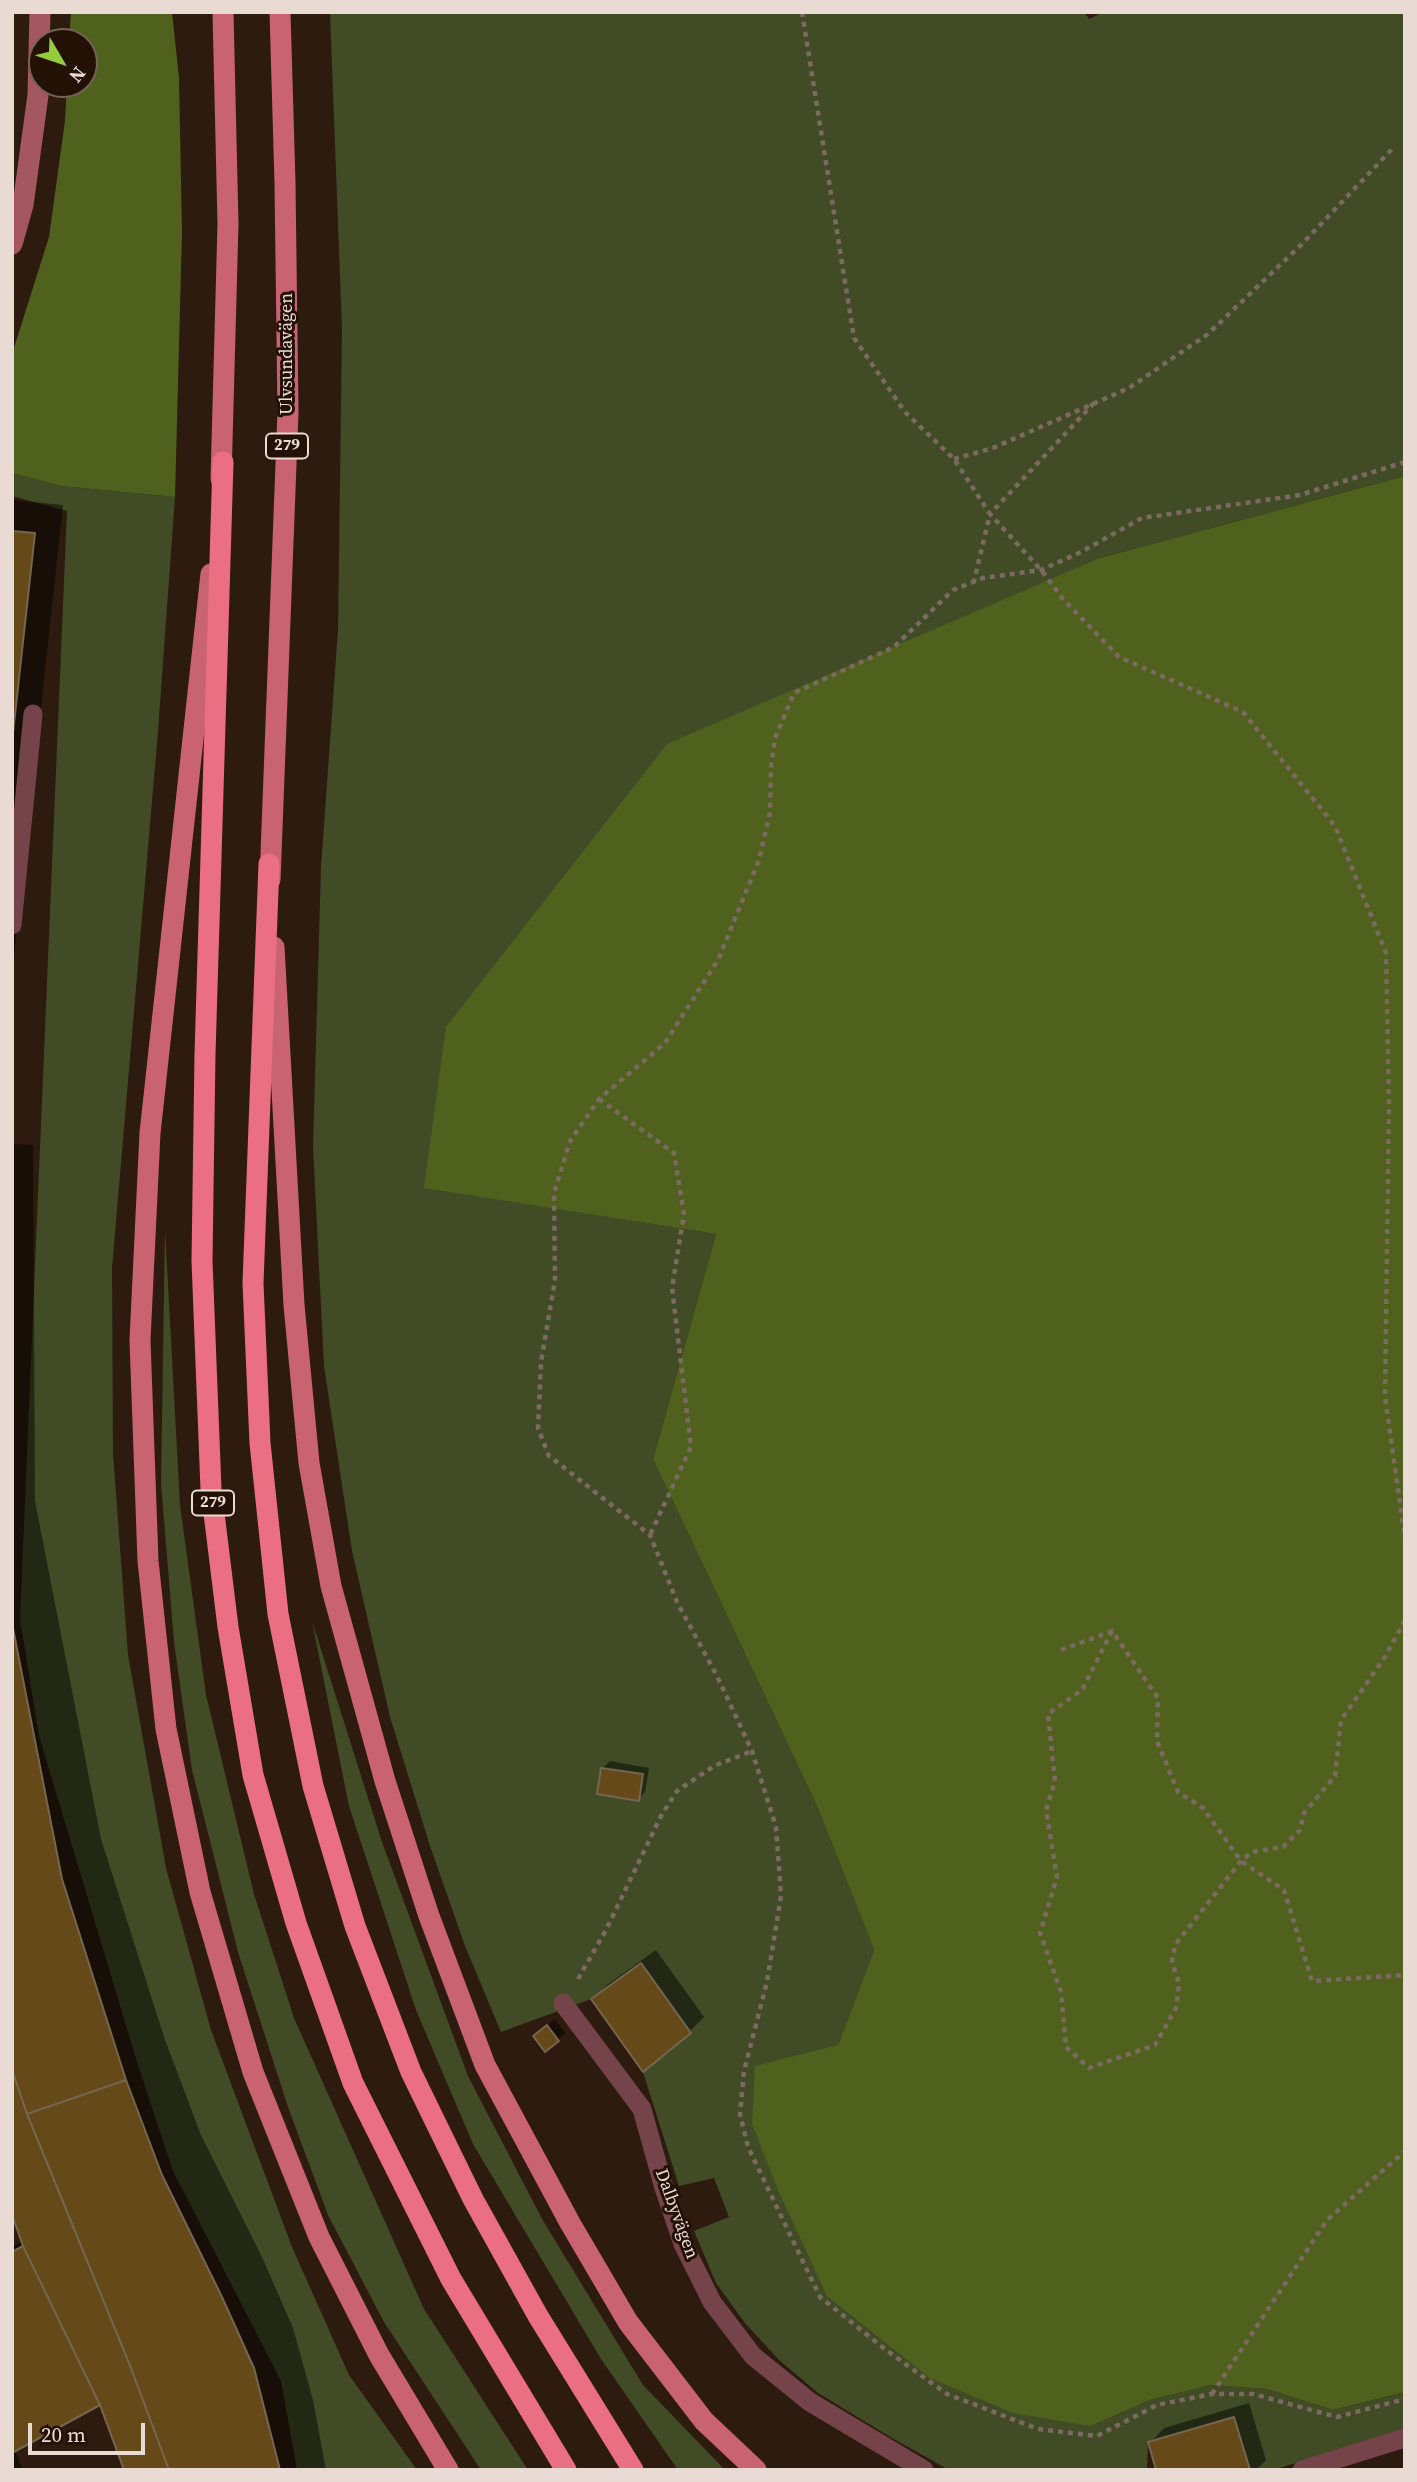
<!DOCTYPE html>
<html>
<head>
<meta charset="utf-8">
<style>
	body { margin:0 }
	#map { position:relative; width:1417px; height:2482px; overflow:hidden; background:#2e1b0f; font-family:"Source Serif 4",serif }
	canvas { display:block }
	.frame { position:absolute; inset:0; border:14px solid #e9dbd4; pointer-events:none }
	.north { position:absolute; left:28px; top:28px; width:70px; height:70px; box-sizing:border-box; background:#241106; border:2px solid #736258; border-radius:50%; rotate:129deg; font-size:19px; font-weight:700; line-height:28px; text-align:center; color:#e9dbd4 }
	.north::after { content:''; display:block; margin:auto; width:24px; height:32px; background:#94cc3b; clip-path:polygon(50% 0,100% 100%,50% 72%,0 100%) }
	.scale { position:absolute; left:28px; top:2423px; width:117px; height:32px; box-sizing:border-box; border:4px solid #e9dbd4; border-top:0; padding-left:9px; font-size:21px; line-height:24px; white-space:nowrap; color:#e9dbd4; -webkit-text-stroke:5px #241106; paint-order:stroke }
</style>
</head>
<body>
<div id="map">
<canvas width="1417" height="2482"></canvas>
<div class="frame"></div>
<div class="north">N</div>
<div class="scale">20 m</div>
</div>
<script>
const ctx = document.querySelector('canvas').getContext('2d');
ctx.lineJoin = 'round';
function fillPath(path, color) { ctx.fillStyle = color; ctx.fill(path, 'evenodd'); }
const poly = rows => new Path2D(rows.map(r => 'M' + r).join(''));
function strokePath(path, color, width, dash) { ctx.strokeStyle = color; ctx.lineWidth = width; ctx.lineCap = dash ? 'butt' : 'round'; ctx.setLineDash(dash || []); ctx.stroke(path); }
function drawText(font, color, halo, rows, align = 'center') {
  ctx.font = font + ' "Source Serif 4",serif'; ctx.lineWidth = 6; ctx.setLineDash([]); ctx.textBaseline = 'middle'; ctx.strokeStyle = halo; ctx.fillStyle = color; for (const [text, x, y, turn = 0] of rows) {
    ctx.save(); ctx.translate(x, y); ctx.rotate((+turn || 0) * Math.PI / 180); ctx.textAlign = isNaN(turn) ? turn : align; if (halo) ctx.strokeText(text, 0, 0); ctx.fillText(text, 0, 0); ctx.restore();
  }
}
const green = poly([
	[330,12,1084,12,1089,19,1104,12,1405,12,1405,476,1100,558,424,1187,716,1234,653,1459,817,1806,874,1950,838,2045,1091,2426,1150,2400,1211,2385,1267,2389,1333,2410,1405,2392,1405,2429,1273,2470,1250,2470,1234,2417,1148,2442,1147,2470,949,2470,892,2438,818,2393,779,2360,745,2323,716,2283,694,2231,729,2217,714,2178,679,2186,643,2072,691,2032,641,1964,591,1999,501,2032,465,1946,430,1846,390,1717,352,1551,324,1366,313,1147,321,867,338,630,342,329],
	[12,473,61,486,175,497,158,731,112,1268,113,1453,128,1655,166,1868,211,2030,292,2247,349,2375,417,2470,297,2470,281,2381,173,2171,137,2062,39,1736,20,1619,67,511,12,496],
	[165,1230,180,1505,206,1695,254,1894,294,2018,424,2309,528,2470,481,2470,384,2322,328,2215,288,2107,238,1952,192,1770,174,1642,161,1483],
	[312,1621,382,1842,468,2076,542,2219,643,2385,725,2470,678,2470,601,2359,473,2144,416,2010,349,1806]
]);
const forest = poly([
	[71,12,172,12,179,78,182,232,175,497,61,486,12,473,12,354,49,237,65,121,67,84,84,84,84,42,69,42],
	[1405,476,1405,2392,1333,2410,1267,2389,1211,2385,1150,2400,1091,2426,1013,2413,930,2378,827,2296,779,2192,752,2124,755,2066,838,2045,874,1950,817,1806,653,1459,716,1234,424,1188,446,1027,667,744,1100,558]
]);
const shadow = poly([
	[12,500,63,505,12,975],
	[12,1144,33,1145,35,1501,101,1839,165,2040,201,2135,262,2257,293,2328,313,2400,326,2470,339,2470,126,2470,101,2403,15,2450,22,2470,12,2470,12,2247,23,2241,12,2209],
	[610,1761,649,1768,645,1792,638,1799,603,1768],
	[656,1950,704,2017,690,2031,593,1999,608,1984],
	[555,2019,565,2033,558,2040,542,2029],
	[1249,2403,1266,2460,1256,2470,1158,2470,1150,2443,1164,2428]
]);
const building = poly([
	[12,531,35,533,12,742,12,531],
	[12,1623,62,1879,126,2080,27,2114,12,2070,12,1623],
	[601,1768,643,1774,639,1801,597,1794,601,1768],
	[641,1963,691,2033,643,2072,591,1999,641,1963],
	[547,2025,559,2041,545,2052,533,2036,547,2025],
	[12,2070,27,2114,131,2368,169,2470,124,2470,100,2405,23,2246,12,2215,12,2070],
	[126,2080,162,2175,222,2297,254,2368,280,2470,169,2470,131,2368,27,2114,126,2080],
	[23,2246,100,2405,12,2453,12,2252,23,2246],
	[1234,2417,1250,2470,1156,2470,1148,2442,1234,2417]
]);
const path = poly([
	[802,12,854,338,905,412,954,459,990,514,974,581],
	[1094,403,990,514,1041,570,1063,599,1119,657,1243,712,1335,826,1386,953,1389,1105,1385,1397,1405,1539],
	[954,459,993,448,1129,388,1208,334,1302,244,1394,147],
	[1405,462,1300,495,1142,518,1079,553,1041,570,983,578,953,590,894,647,794,693,775,738,771,767,770,812,759,860,718,960,665,1043,599,1099,570,1141,554,1193,555,1280,541,1362,538,1428,549,1456,650,1535,677,1602,717,1676,752,1751,776,1827,781,1896,767,1982,744,2071,740,2114,748,2147,820,2297,886,2350,947,2394,1038,2429,1097,2436,1157,2405,1212,2394,1253,2394,1337,2417,1405,2399],
	[599,1099,674,1153,684,1214,672,1288,691,1447,650,1535],
	[1112,1631,1082,1690,1048,1714,1055,1781,1046,1810,1057,1877,1040,1933,1061,1992,1066,2047,1089,2068,1155,2045,1176,2008,1179,1984,1172,1961,1175,1945,1241,1861,1252,1852,1283,1847,1300,1830,1304,1813,1335,1776,1341,1720,1385,1657,1405,1620],
	[1061,1650,1112,1631,1158,1698,1157,1741,1178,1792,1203,1808,1241,1861,1284,1890,1312,1981,1405,1975],
	[578,1979,606,1930,661,1816,677,1791,714,1766,752,1751],
	[1212,2394,1327,2220,1405,2151]
]);
const lane = poly([
	[12,925,33,714],
	[563,2003,642,2109,664,2188,683,2244,712,2302,753,2356,810,2402,924,2470],
	[1302,2470,1405,2438]
]);
const secondary = poly([
	[12,244,23,205,38,95,40,12]
]);
const primary = poly([
	[221,479,228,224,223,12],
	[211,574,150,1133,140,1340,148,1561,166,1729,200,1892,253,2072,319,2237,379,2355,448,2470],
	[270,880,288,412,285,183,280,12],
	[274,947,294,1305,309,1463,331,1586,385,1781,429,1916,485,2065,570,2223,628,2322,704,2421,756,2470]
]);
const highway = poly([
	[223,462,205,1054,202,1261,211,1489,228,1627,253,1775,296,1923,353,2083,451,2279,566,2470],
	[269,864,253,1283,260,1443,278,1614,313,1786,355,1926,411,2072,473,2199,538,2316,633,2470]
]);
const shields = [
	[287,446,42],
	[213,1503,42]
];
const shieldNames = [
	["279",287,446],
	["279",213,1503]
];
const streetNames = [
	["Ulvsundavägen",287,354,-90],
	["Dalbyvägen",676,2214,70]
];
fillPath(green, '#414c26');
fillPath(forest, '#50611e');
fillPath(shadow, '#0007');
fillPath(building, '#664919');
strokePath(building, '#756650', 2);
strokePath(path, '#7b6a60', 4.5, [5, 5]);
strokePath(lane, '#75434a', 19);
strokePath(secondary, '#a45661', 21);
strokePath(primary, '#c96372', 21);
strokePath(highway, '#ea6f82', 21);
for (const [x, y, w] of shields) { const box = new Path2D(); box.roundRect(x - w / 2, y - 12.5, w, 25, 5); ctx.fillStyle = '#241106'; ctx.fill(box); strokePath(box, '#e9dbd4', 2); }
drawText('bold 16px', '#e9dbd4', null, shieldNames);
drawText('18px', '#e9dbd4', '#241106', streetNames);
</script>
</body>
</html>
